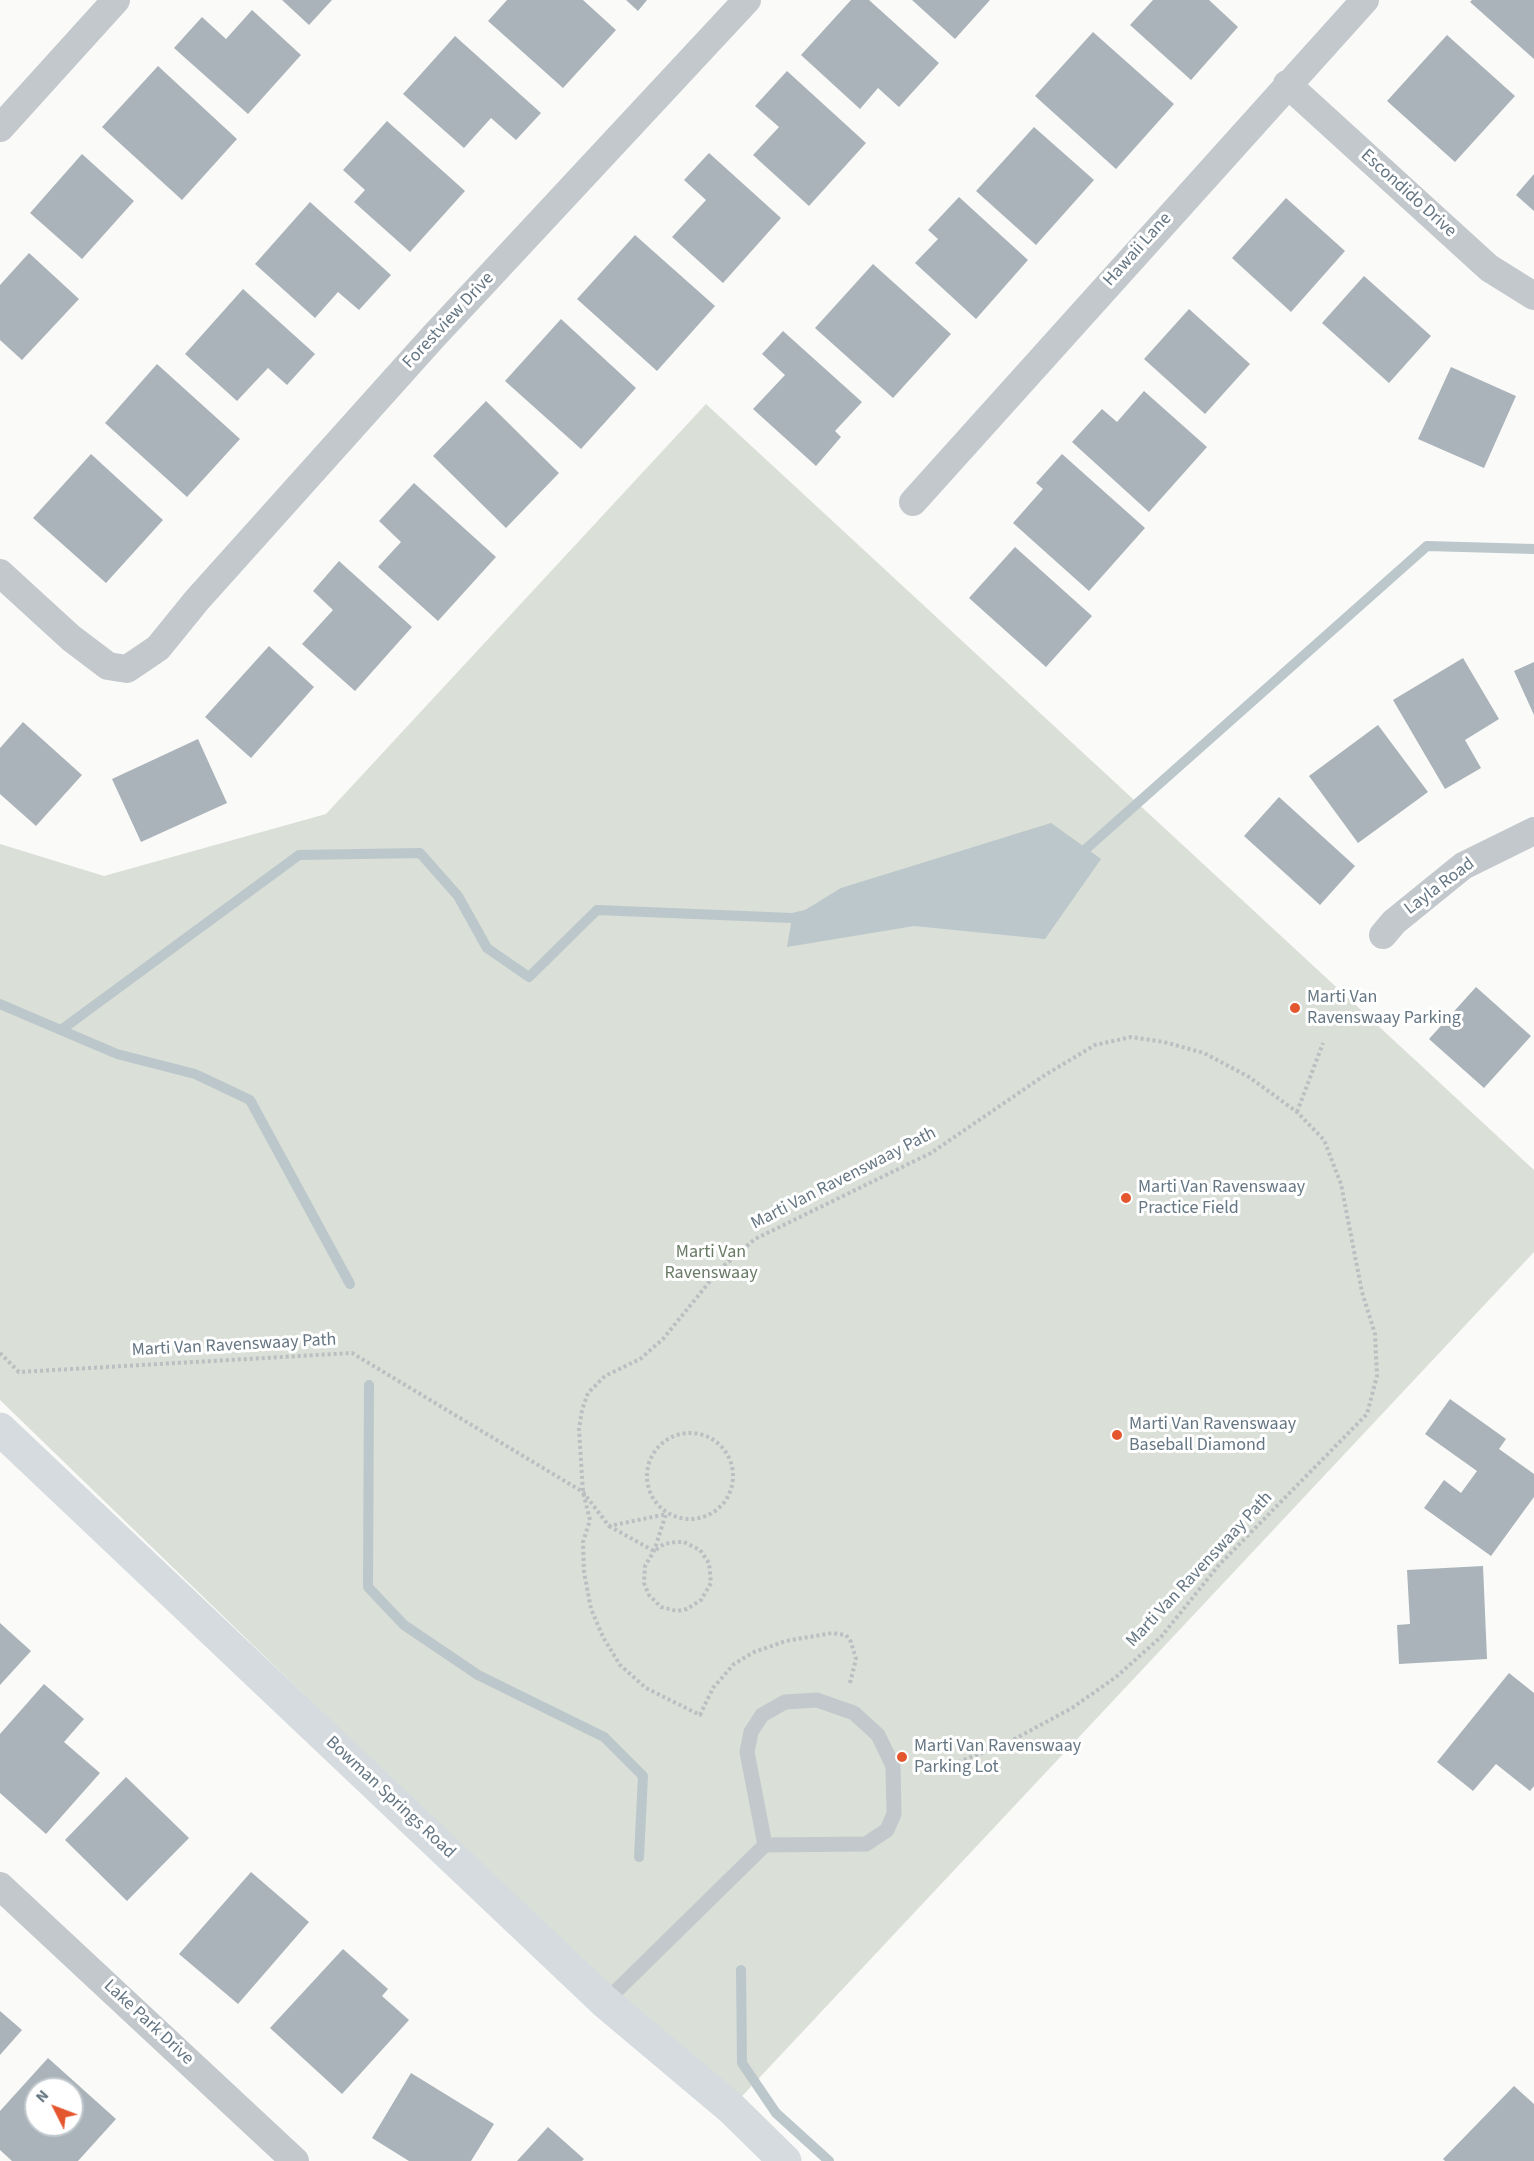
<!DOCTYPE html>
<html>
<head>
<meta charset="utf-8">
<style>
	body { margin:0 }
	#map { position:relative; width:1534px; height:2161px; overflow:hidden; background:#fafaf8; font-family:"Source Sans 3",sans-serif }
	canvas { display:block }
	.north { position:absolute; left:24px; top:2077px; width:60px; height:60px; box-sizing:border-box; background:#fff; border:2px solid #c1c8cd; border-radius:50%; rotate:312deg; font-size:16px; font-weight:700; line-height:24px; text-align:center; color:#657683 }
	.north::after { content:''; display:block; margin:auto; width:21px; height:27px; background:#e4572e; clip-path:polygon(50% 0,100% 100%,50% 72%,0 100%) }
</style>
</head>
<body>
<div id="map">
<canvas width="1534" height="2161"></canvas>
<div class="north">N</div>
</div>
<script>
const ctx = document.querySelector('canvas').getContext('2d');
ctx.lineJoin = 'round';
function fillPath(path, color) { ctx.fillStyle = color; ctx.fill(path, 'evenodd'); }
const poly = rows => new Path2D(rows.map(r => 'M' + r).join(''));
function strokePath(path, color, width, dash) { ctx.strokeStyle = color; ctx.lineWidth = width; ctx.lineCap = dash ? 'butt' : 'round'; ctx.setLineDash(dash || []); ctx.stroke(path); }
function drawText(font, color, halo, rows, align = 'center') {
  ctx.font = font + ' "Source Sans 3",sans-serif'; ctx.lineWidth = 6; ctx.setLineDash([]); ctx.textBaseline = 'middle'; ctx.strokeStyle = halo; ctx.fillStyle = color; for (const [text, x, y, turn = 0] of rows) {
    ctx.save(); ctx.translate(x, y); ctx.rotate((+turn || 0) * Math.PI / 180); ctx.textAlign = isNaN(turn) ? turn : align; if (halo) ctx.strokeText(text, 0, 0); ctx.fillText(text, 0, 0); ctx.restore();
  }
}
const green = poly([
	[706,404,1534,1170,1534,1252,731,2108,0,1400,0,844,104,876,326,814]
]);
const water = poly([
	[1051,823,1101,859,1045,939,914,926,787,947,792,918,841,888]
]);
const stream = poly([
	[1078,859,1087,848,1427,546,1534,549],
	[0,1004,117,1054,195,1074,250,1100,350,1284],
	[61,1030,299,855,420,853,458,896,487,948,529,977,597,910,792,918,805,915],
	[369,1385,368,1587,404,1625,478,1675,604,1737,643,1776,639,1857],
	[741,1970,742,2063,776,2113,829,2161]
]);
const building = poly([
	[282,0,332,0,309,25],
	[507,0,583,0,616,30,563,88,488,21],
	[626,0,647,0,638,11],
	[851,0,869,0,939,63,899,107,878,88,860,109,801,55],
	[912,0,990,0,955,39],
	[1153,0,1209,0,1238,27,1191,80,1130,25],
	[1472,0,1534,0,1534,59,1470,2],
	[252,10,301,55,248,114,174,48,202,17,226,39],
	[1093,32,1174,104,1116,169,1035,96],
	[1447,35,1515,96,1455,162,1387,101],
	[455,36,541,113,516,140,491,118,464,148,403,94],
	[158,66,237,139,182,200,102,127],
	[787,71,866,143,809,206,753,155,779,127,755,106],
	[387,121,465,191,410,252,354,202,365,190,343,170],
	[1034,127,1094,180,1036,245,976,191],
	[709,153,781,218,723,283,672,237,706,200,684,180],
	[82,154,134,201,82,259,30,213],
	[1534,174,1534,211,1516,195],
	[959,197,1028,260,976,319,915,263,938,239,928,230],
	[1286,198,1345,251,1291,312,1232,258],
	[310,202,391,275,359,310,338,292,315,318,255,264],
	[635,235,715,306,657,371,577,299],
	[29,253,79,299,22,360,0,340,0,285],
	[873,264,951,334,893,398,815,328],
	[1364,276,1431,336,1389,383,1322,323],
	[243,289,315,354,287,385,268,368,237,401,185,354],
	[1189,309,1250,364,1205,414,1144,359],
	[561,319,636,388,581,449,505,381],
	[783,331,862,402,835,431,841,437,816,466,753,409,785,375,762,354],
	[157,364,240,439,187,497,105,423],
	[1451,367,1516,396,1484,468,1418,439],
	[1144,391,1207,447,1149,512,1072,442,1102,409,1117,422],
	[486,401,559,473,506,528,433,456],
	[91,454,163,520,106,583,33,518],
	[1062,454,1145,528,1089,591,1013,523,1043,489,1036,483],
	[414,483,496,557,438,621,378,567,401,542,379,521],
	[1015,547,1092,616,1046,667,969,598],
	[339,561,412,627,355,691,302,644,333,610,313,591],
	[269,646,314,687,251,758,205,717],
	[1463,658,1499,719,1465,740,1481,768,1445,789,1393,700],
	[1534,662,1534,715,1514,671],
	[23,722,82,775,36,826,0,794,0,748],
	[1378,725,1428,792,1358,843,1309,776],
	[198,739,227,803,141,842,112,779],
	[1279,797,1355,866,1320,905,1244,836],
	[1476,987,1531,1036,1484,1088,1429,1039],
	[1450,1399,1506,1439,1499,1449,1534,1474,1534,1497,1491,1556,1424,1508,1444,1480,1461,1493,1477,1471,1425,1434],
	[1483,1566,1487,1659,1399,1664,1397,1625,1410,1624,1407,1570],
	[0,1623,31,1651,0,1685],
	[1509,1673,1534,1693,1534,1786,1530,1791,1496,1764,1473,1791,1437,1762],
	[44,1684,84,1719,64,1742,100,1773,46,1834,0,1793,0,1734],
	[126,1777,189,1838,127,1901,65,1840],
	[251,1872,309,1922,238,2004,179,1954],
	[343,1949,388,1989,382,1996,409,2020,342,2094,270,2028],
	[0,2011,22,2030,0,2055],
	[48,2058,116,2119,78,2161,12,2161,0,2150,0,2111],
	[36,2089,72,2089,72,2125,36,2125],
	[411,2073,494,2124,471,2161,409,2161,372,2138],
	[1514,2086,1534,2104,1534,2161,1445,2161,1443,2159],
	[548,2127,584,2159,582,2161,517,2161]
]);
const path = poly([
	[1297,1112,1323,1043],
	[0,1353,19,1372,352,1353,583,1492,609,1526,667,1514],
	'647 1476a43 43 0 1 1 86 0a43 43 0 1 1-86 0Z',
	[609,1526,654,1551,664,1544,676,1542,684,1542,700,1550,709,1563,711,1583,701,1600,687,1609,677,1611,661,1607,649,1595,644,1583,645,1566,654,1551,666,1514],
	[850,1683,856,1659,851,1642,846,1635,832,1633,786,1641,754,1652,734,1664,713,1688,700,1715,646,1688,620,1665,603,1637,591,1609,584,1572,583,1542,590,1520,583,1492,579,1429,582,1410,588,1393,605,1376,640,1359,663,1339,719,1270,755,1239,931,1153,1045,1075,1095,1045,1131,1037,1164,1042,1204,1053,1249,1077,1297,1112,1324,1140,1341,1184,1362,1292,1375,1334,1377,1376,1367,1414,1218,1566,1161,1637,1116,1677,1072,1708,1009,1742,941,1769]
]);
const lane = poly([
	[605,2002,765,1845,866,1844,887,1830,894,1814,893,1766,878,1735,854,1713,817,1700,785,1702,762,1715,751,1732,747,1752,765,1845]
]);
const street = poly([
	[1287,84,1489,268,1534,296],
	[0,128,116,0],
	[913,502,1365,0],
	[0,573,71,638,108,666,127,669,158,648,197,600,433,337,747,0],
	[1383,935,1394,922,1463,866,1534,831],
	[0,1886,295,2161]
]);
const secondary = poly([
	[0,1429,605,2002,731,2108,785,2161]
]);
const markers = [
	[1295,1008,6,"#e4572e"],
	[1126,1198,6,"#e4572e"],
	[1117,1435,6,"#e4572e"],
	[902,1757,6,"#e4572e"]
];
const streetNames = [
	["Escondido Drive",1408,194,42],
	["Hawaii Lane",1138,250,-48],
	["Forestview Drive",449,321,-47],
	["Layla Road",1440,887,-37],
	["Marti Van Ravenswaay Path",844,1179,-27],
	["Marti Van Ravenswaay Path",234,1346,-3],
	["Marti Van Ravenswaay Path",1200,1570,-47],
	["Bowman Springs Road",390,1798,43],
	["Lake Park Drive",148,2023,43]
];
const poiNames = [
	["Marti Van",1307,998],
	["Ravenswaay Parking",1307,1019],
	["Marti Van Ravenswaay",1138,1188],
	["Practice Field",1138,1209],
	["Marti Van Ravenswaay",1129,1425],
	["Baseball Diamond",1129,1446],
	["Marti Van Ravenswaay",914,1747],
	["Parking Lot",914,1768]
];
const parkNames = [
	["Marti Van",711,1253],
	["Ravenswaay",711,1274]
];
fillPath(green, '#dadfd7');
fillPath(water, '#bbc7cb');
strokePath(stream, '#bbc7cb', 10);
fillPath(building, '#aab3b9');
strokePath(path, '#bbbfc2', 4, [3, 3]);
strokePath(lane, '#c3c8cc', 15);
strokePath(street, '#c3c8cc', 28);
strokePath(secondary, '#d6dbdf', 33);
for (const [x, y, r, color] of markers) { const dot = new Path2D(); dot.arc(x, y, r, 0, 2 * Math.PI); ctx.fillStyle = color; ctx.fill(dot); strokePath(dot, '#fff', 2); }
drawText('18px', '#657683', '#fff', streetNames);
drawText('18px', '#657683', '#fff', poiNames, 'left');
drawText('18px', '#687a64', '#fff', parkNames);
</script>
</body>
</html>
